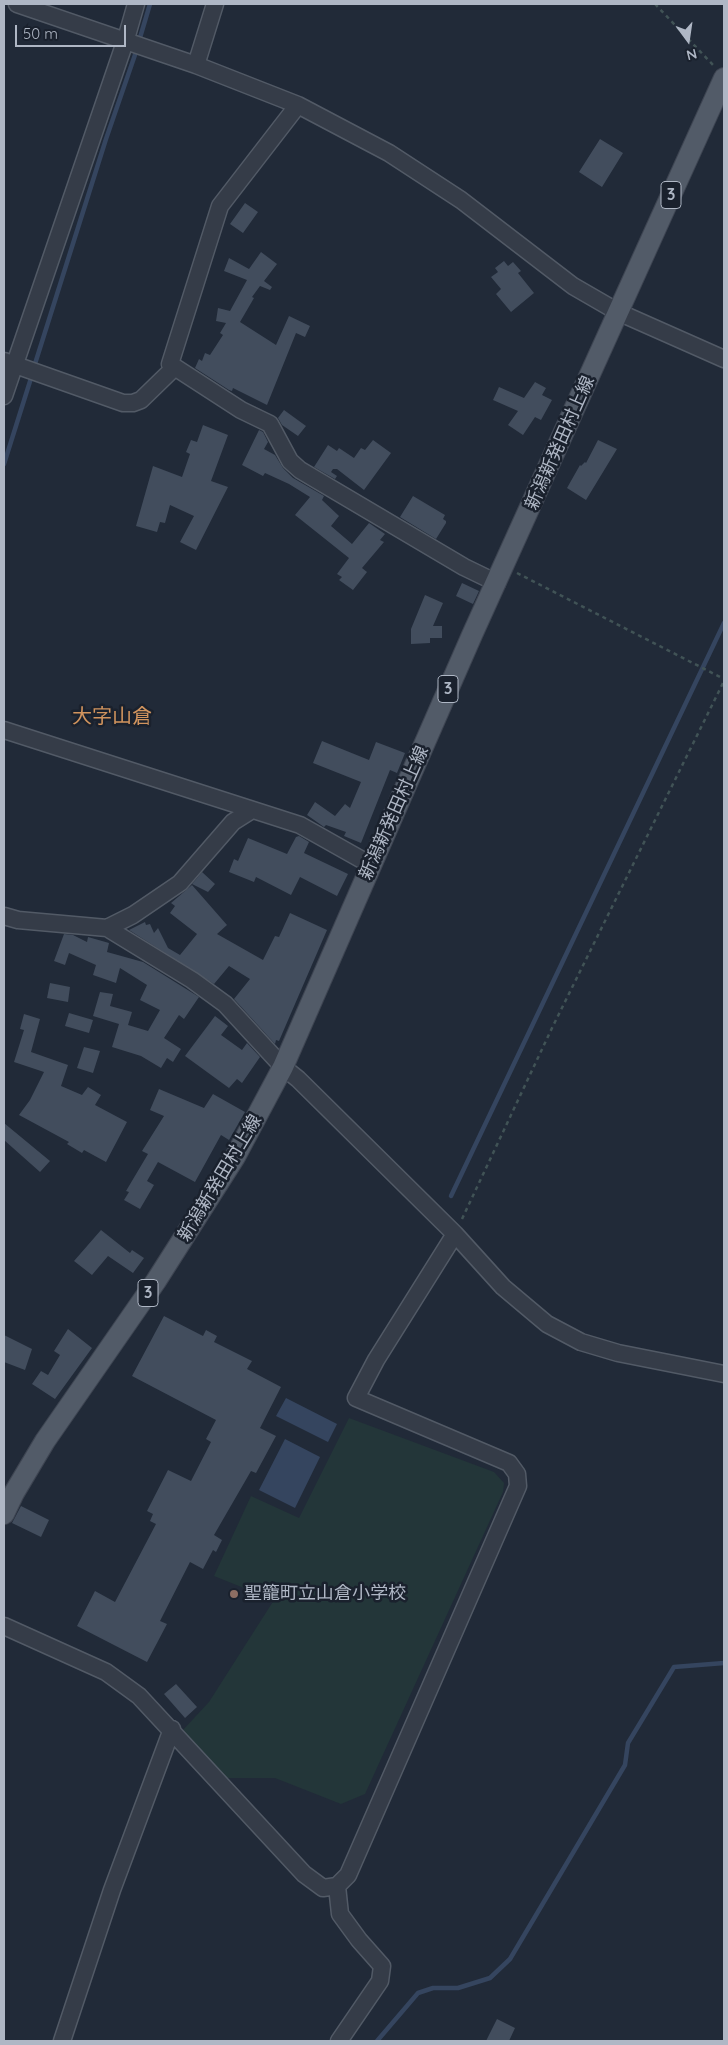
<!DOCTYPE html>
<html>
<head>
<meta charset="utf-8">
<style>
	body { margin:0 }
	#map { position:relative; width:728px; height:2045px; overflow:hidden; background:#212a38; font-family:Quicksand,sans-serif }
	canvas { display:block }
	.frame { position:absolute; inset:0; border:5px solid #afb7c5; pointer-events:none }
	.north { position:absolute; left:663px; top:15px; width:50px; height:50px; -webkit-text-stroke:4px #1a212d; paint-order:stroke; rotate:166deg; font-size:14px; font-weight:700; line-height:20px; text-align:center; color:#afb7c5 }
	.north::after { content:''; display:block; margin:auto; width:18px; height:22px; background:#afb7c5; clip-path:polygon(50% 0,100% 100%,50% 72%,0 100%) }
	.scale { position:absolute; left:15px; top:25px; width:111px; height:22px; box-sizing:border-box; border:2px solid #afb7c5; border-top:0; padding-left:6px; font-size:15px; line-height:18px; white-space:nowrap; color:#afb7c5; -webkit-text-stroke:4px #1a212d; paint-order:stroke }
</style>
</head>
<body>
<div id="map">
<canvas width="728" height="2045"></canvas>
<div class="frame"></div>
<div class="north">N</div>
<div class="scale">50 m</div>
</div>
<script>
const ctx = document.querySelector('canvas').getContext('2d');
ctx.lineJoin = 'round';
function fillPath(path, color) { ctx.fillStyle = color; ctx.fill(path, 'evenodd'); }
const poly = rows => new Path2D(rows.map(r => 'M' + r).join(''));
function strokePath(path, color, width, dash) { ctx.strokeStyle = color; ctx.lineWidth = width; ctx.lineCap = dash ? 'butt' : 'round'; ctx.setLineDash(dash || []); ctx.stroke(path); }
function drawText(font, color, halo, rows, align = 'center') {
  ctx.font = font + ' Quicksand,"Noto Sans JP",sans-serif'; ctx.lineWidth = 5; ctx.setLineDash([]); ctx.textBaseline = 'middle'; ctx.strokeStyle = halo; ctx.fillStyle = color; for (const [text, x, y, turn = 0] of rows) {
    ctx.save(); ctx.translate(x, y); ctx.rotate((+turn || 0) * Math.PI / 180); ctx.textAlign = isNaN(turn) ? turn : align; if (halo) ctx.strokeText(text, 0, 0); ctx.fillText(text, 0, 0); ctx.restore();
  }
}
const green = poly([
	[349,1418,494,1472,504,1483,503,1492,365,1794,341,1804,275,1778,227,1778,182,1731,209,1702,274,1600,214,1576,251,1496,299,1518]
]);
const water = poly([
	[286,1398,337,1424,328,1442,276,1416],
	[285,1439,320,1457,295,1508,259,1490]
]);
const stream = poly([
	[139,41,150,4],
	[34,367,106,139,137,49],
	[4,464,32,375],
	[451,1196,724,623],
	[377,2041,418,1993,433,1988,458,1988,490,1978,510,1959,625,1765,628,1743,674,1667,724,1663]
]);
const building = poly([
	[600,139,623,153,602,187,579,172],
	[245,203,258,212,243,233,230,224],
	[261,252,277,264,264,281,272,287,270,290,260,286,252,297,254,298,240,322,276,345,289,316,310,326,305,337,296,333,267,405,233,388,232,391,229,390,195,368,199,359,202,361,205,353,210,355,223,335,220,333,226,323,216,321,218,308,230,311,247,280,224,271,229,258,249,269],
	[504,261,508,266,513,262,521,271,518,273,534,293,511,312,496,294,501,289,491,277,498,272,495,268],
	[535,382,546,388,542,395,552,400,541,420,535,417,523,435,508,425,518,411,493,400,499,387,524,398],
	[284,410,306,426,298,436,282,425,278,418],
	[203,425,228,435,211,481,228,487,196,550,180,542,194,516,170,505,165,523,160,522,157,532,136,526,153,466,182,477,190,454,186,452,191,440,197,442],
	[259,430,263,432,268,442,264,449,275,455,283,468,293,478,324,496,322,500,339,516,331,526,352,544,369,523,385,534,380,540,384,542,362,568,367,572,353,590,339,580,342,577,337,574,349,558,295,515,310,497,289,484,265,473,263,476,242,465],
	[373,440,391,453,364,490,337,469,333,469,331,472,337,476,335,479,314,467,328,445,337,451,339,448,354,458,361,448,365,450],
	[598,440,617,449,586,500,567,488,580,465,581,466,585,462,586,463],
	[413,496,445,515,443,519,446,521,446,523,436,539,400,517],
	[462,583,479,591,473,604,456,596],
	[425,595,443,603,433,626,442,626,442,638,430,638,430,643,411,644,411,629],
	[322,741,369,760,376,742,405,753,397,773,390,770,361,843,344,836,346,832,326,825,324,827,307,815,315,802,335,816,345,804,350,808,361,782,313,763],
	[299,836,309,842,304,853,348,874,337,896,300,877,291,895,256,877,254,882,229,872,234,859,238,861,248,838,287,854,296,837],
	[202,872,215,884,208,892,192,884],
	[192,885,227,925,217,934,263,960,275,936,279,937,290,913,327,930,279,1041,276,1040,275,1044,234,999,250,979,229,966,214,984,129,930,145,922,146,925,150,924,154,933,158,928,168,948,180,955,197,934,170,913,175,906,171,903],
	[64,934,73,935,87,942,88,937,109,943,107,952,143,962,199,997,184,1019,179,1015,164,1038,181,1049,173,1062,167,1058,161,1068,141,1056,112,1047,119,1024,93,1016,100,992,113,994,110,1006,132,1012,128,1025,148,1031,160,1010,140,1000,147,985,120,968,116,983,93,975,96,965,69,953,65,965,54,961],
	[50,983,70,987,68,1002,47,998],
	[69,1013,93,1020,89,1033,65,1026],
	[24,1014,40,1019,31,1052,68,1065,61,1086,82,1095,88,1087,101,1095,95,1105,127,1122,106,1162,84,1150,82,1153,67,1144,69,1142,19,1115,30,1100,44,1072,14,1062,24,1030,20,1029],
	[215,1016,228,1026,221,1035,242,1050,247,1043,260,1057,242,1083,237,1079,229,1088,185,1056],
	[84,1047,100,1051,93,1073,77,1068],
	[159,1089,204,1108,213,1094,245,1112,229,1140,221,1135,195,1182,158,1162,147,1181,154,1185,140,1209,124,1200,129,1192,126,1191,148,1154,142,1151,164,1116,150,1110],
	[4,1123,50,1161,40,1172,4,1140],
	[101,1230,130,1253,132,1250,144,1258,133,1273,108,1256,92,1275,74,1261],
	[164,1316,203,1336,206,1330,217,1336,214,1342,252,1361,247,1369,281,1387,260,1428,276,1436,256,1473,251,1471,214,1535,222,1540,216,1552,213,1550,203,1569,190,1562,160,1621,167,1624,147,1662,77,1626,95,1591,115,1602,156,1524,150,1521,153,1514,147,1511,168,1470,191,1481,211,1442,206,1439,216,1420,132,1376],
	[68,1329,92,1348,55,1399,32,1384,41,1371,48,1375,60,1355,54,1351],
	[4,1335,32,1349,25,1370,4,1362],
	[21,1506,49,1520,41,1537,12,1523],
	[176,1684,197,1707,185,1718,164,1694],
	[497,2019,515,2028,509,2041,486,2041]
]);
const path = poly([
	[655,4,714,66],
	[517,573,724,679],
	[462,1219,552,1028,724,681]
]);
const minor = poly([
	[17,4,196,65],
	[215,4,196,65,298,105,389,153,461,200,573,286,618,312,724,359],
	[298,105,220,206,170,364,241,410,270,424,290,461,300,470,464,567,497,583],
	[4,361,123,403,133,403,141,400,175,367],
	[4,396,126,39,136,4],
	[4,730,300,825,371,865],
	[4,916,18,920,107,928,192,980,225,1004,283,1067,298,1079,455,1234,503,1287,547,1324,581,1342,618,1353,724,1374],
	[107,928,133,915,180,883,233,822,252,810],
	[4,1626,106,1672,139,1696,304,1874,323,1888,337,1886,348,1875,518,1486,517,1474,509,1463,356,1398,376,1360,455,1234],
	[337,1886,340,1914,359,1940,382,1966,380,1981,339,2041],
	[62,2041,112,1890,172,1729]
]);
const major = poly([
	[4,1514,14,1493,45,1441,156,1281,235,1157,283,1067,472,635,724,78]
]);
const markers = [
	[234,1594,5,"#8d6e63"]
];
const shields = [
	[671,195,20],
	[448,689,20],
	[148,1293,20]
];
const shieldNames = [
	["3",671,195],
	["3",448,689],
	["3",148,1293]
];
const streetNames = [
	["新潟新発田村上線",560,443,-66],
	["新潟新発田村上線",394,813,-66],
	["新潟新発田村上線",220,1178,-59]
];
const poiNames = [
	["聖籠町立山倉小学校",244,1594]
];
const quarterNames = [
	["大字山倉",112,717]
];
fillPath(green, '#233639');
fillPath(water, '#35455f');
strokePath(stream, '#35455f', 4.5);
fillPath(building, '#424d5d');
strokePath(minor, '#525a66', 19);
strokePath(major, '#3e4552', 22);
strokePath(path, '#415356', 2.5, [4, 4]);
strokePath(minor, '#353c48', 16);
strokePath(major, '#525b68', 20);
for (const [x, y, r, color] of markers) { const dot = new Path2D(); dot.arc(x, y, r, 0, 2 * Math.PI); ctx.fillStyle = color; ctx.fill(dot); strokePath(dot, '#1a212d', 2); }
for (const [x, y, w] of shields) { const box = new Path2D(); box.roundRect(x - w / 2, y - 13.5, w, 27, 4); ctx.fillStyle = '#1a212d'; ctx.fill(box); strokePath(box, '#afb7c5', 1); }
drawText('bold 16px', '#afb7c5', null, shieldNames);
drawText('18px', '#afb7c5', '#1a212d', streetNames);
drawText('18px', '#afb7c5', '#1a212d', poiNames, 'left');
drawText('20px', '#d1945e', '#1a212d', quarterNames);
</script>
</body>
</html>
